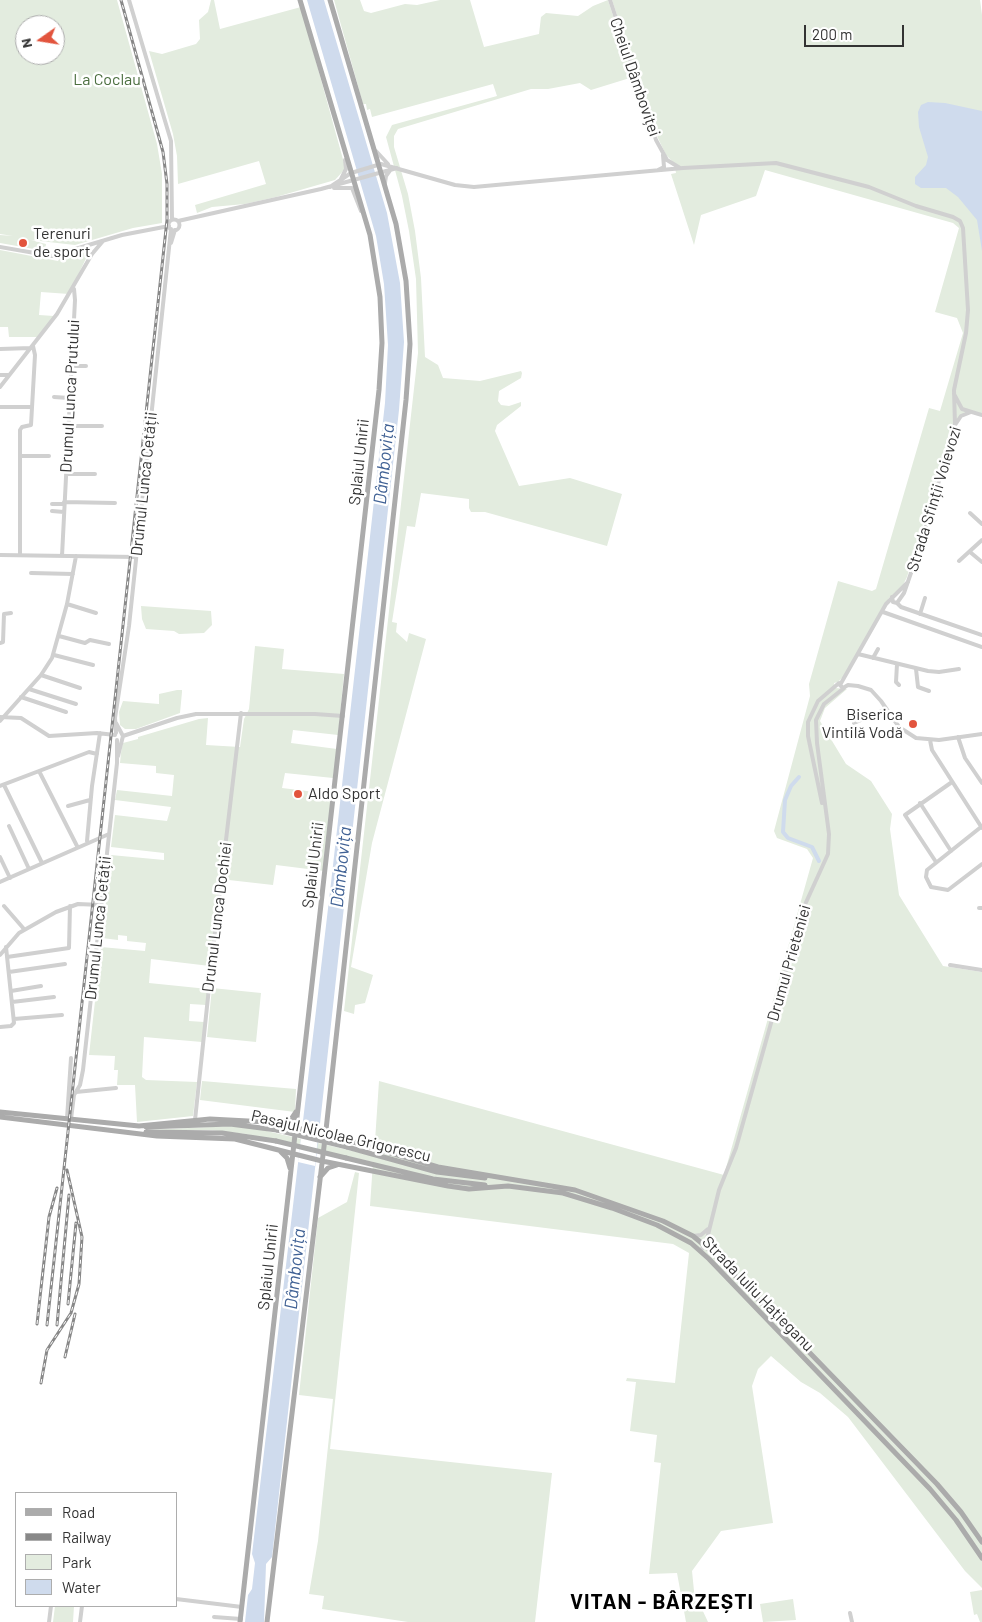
<!DOCTYPE html>
<html>
<head>
<meta charset="utf-8">
<style>
	body { margin:0 }
	#map { position:relative; width:982px; height:1622px; overflow:hidden; background:#fff; font-family:Barlow,sans-serif }
	canvas { display:block }
	.legend { position:absolute; left:15px; top:1492px; width:162px; height:115px; box-sizing:border-box; background:#fff; border:1px solid #adadad; margin:0; padding:6px 9px; list-style:none; font-size:15px; color:#333 }
	.legend li { display:flex; align-items:center; gap:10px; height:25px }
	.legend b { width:25px; border:1px solid #adadad }
	.north { position:absolute; left:15px; top:15px; width:50px; height:50px; box-sizing:border-box; background:#fff; border:1px solid #adadad; border-radius:50%; rotate:257deg; font-size:14px; font-weight:700; line-height:20px; text-align:center; color:#333 }
	.north::after { content:''; display:block; margin:auto; width:18px; height:22px; background:#e2543d; clip-path:polygon(50% 0,100% 100%,50% 72%,0 100%) }
	.scale { position:absolute; left:804px; top:25px; width:100px; height:22px; box-sizing:border-box; border:2px solid #333; border-top:0; padding-left:6px; font-size:15px; line-height:18px; white-space:nowrap; color:#333; -webkit-text-stroke:4px #fff; paint-order:stroke }
</style>
</head>
<body>
<div id="map">
<canvas width="982" height="1622"></canvas>
<ul class="legend">
<li><b style="height:6px;background:#ababab"></b>Road</li>
<li><b style="height:6px;background:#888"></b>Railway</li>
<li><b style="height:14px;background:#e3ecdf"></b>Park</li>
<li><b style="height:14px;background:#cfdbed"></b>Water</li>
</ul>
<div class="north">N</div>
<div class="scale">200 m</div>
</div>
<script>
const ctx = document.querySelector('canvas').getContext('2d');
ctx.lineJoin = 'round';
function fillPath(path, color) { ctx.fillStyle = color; ctx.fill(path, 'evenodd'); }
const poly = rows => new Path2D(rows.map(r => 'M' + r).join(''));
function strokePath(path, color, width, dash) { ctx.strokeStyle = color; ctx.lineWidth = width; ctx.lineCap = dash ? 'butt' : 'round'; ctx.setLineDash(dash || []); ctx.stroke(path); }
function drawText(font, color, halo, rows, align = 'center') {
  ctx.font = font + ' Barlow,sans-serif'; ctx.lineWidth = 5; ctx.setLineDash([]); ctx.textBaseline = 'middle'; ctx.strokeStyle = halo; ctx.fillStyle = color; for (const [text, x, y, turn = 0] of rows) {
    ctx.save(); ctx.translate(x, y); ctx.rotate((+turn || 0) * Math.PI / 180); ctx.textAlign = isNaN(turn) ? turn : align; if (halo) ctx.strokeText(text, 0, 0); ctx.fillText(text, 0, 0); ctx.restore();
  }
}
const green = poly([
	[0,0,117,0,157,144,162,174,162,223,133,228,75,245,31,240,46,244,45,251,0,243,0,235,13,236,0,234],
	[25,25,55,25,55,55,25,55],
	[211,0,214,0,220,29,301,7,344,163,345,169,335,180,276,197,245,204,212,207,197,213,195,205,266,184,259,161,178,184,177,156,173,134,149,51,162,54,196,44,200,39,199,20,208,12],
	[334,0,360,0,364,11,371,13,405,4,417,5,440,0,470,0,484,47,539,34,541,17,546,13,578,16,593,6,608,0,633,77,591,90,580,83,548,89,531,89,398,129,394,136,394,147,408,194,415,231,421,278,425,357,438,365,443,378,480,381,521,371,522,373,521,378,499,391,498,401,501,405,509,406,521,402,521,406,497,425,495,431,519,486,570,478,622,494,607,546,485,512,471,512,469,508,469,499,421,493,415,527,407,526,392,622,397,623,396,632,407,642,409,633,426,639,372,843,351,967,373,975,365,1003,355,1005,354,1014,344,1011,418,353,416,279,409,231,402,196,386,137,392,125,497,96,493,84,372,117,370,109,367,110,366,104,363,104],
	[612,0,980,0,982,15,982,414,965,414,953,426,907,577,900,591,889,598,846,674,838,682,834,683,835,688,847,689,825,708,820,721,846,764,871,781,892,814,890,829,899,895,943,966,982,972,982,1588,965,1571,848,1417,820,1393,801,1382,771,1356,758,1369,752,1386,773,1523,721,1531,692,1571,695,1601,701,1607,708,1622,686,1622,677,1573,649,1574,661,1463,654,1462,657,1435,630,1431,636,1382,626,1381,627,1378,675,1383,689,1253,673,1244,370,1206,373,1162,246,1134,211,1130,147,1130,234,1126,258,1129,374,1156,379,1081,724,1175,813,858,807,849,777,838,774,831,810,696,809,684,838,581,872,591,876,589,929,408,940,411,963,333,957,318,935,312,959,228,953,223,765,170,756,196,701,215,694,245,671,174,676,173,674,163,666,155,657,136],
	[91,248,69,294,41,292,39,315,54,316,38,337,9,337,8,327,0,327,0,250,58,261,61,256],
	[141,606,211,611,212,625,204,633,179,634,174,631,146,629,142,619],
	[255,646,284,649,282,669,344,674,338,735,293,730,291,743,337,749,333,778,285,773,282,788,315,792,314,799,331,801,324,871,276,865,273,885,220,879,210,966,151,959,149,983,208,989,206,1005,190,1004,189,1021,204,1022,202,1042,144,1037,142,1077,146,1080,197,1082,193,1116,137,1122,135,1085,117,1085,118,1070,114,1070,115,1056,89,1055,101,947,145,951,146,943,127,941,127,936,118,935,118,940,102,938,111,855,164,860,164,853,111,847,115,815,167,821,171,807,115,800,117,790,172,796,174,775,156,773,156,766,120,763,121,753,123,743,138,739,138,737,199,719,208,718,206,745,240,747,244,719,249,709],
	[177,690,182,690,182,692,180,713,136,729,125,729,120,725,119,712,123,701,159,704,159,694],
	[212,988,261,993,256,1042,207,1037],
	[202,1081,296,1089,295,1112,200,1100],
	[355,1172,359,1173,330,1449,552,1473,535,1622,408,1622,322,1609,324,1596,309,1594,318,1541,333,1399,299,1395,318,1218,347,1202],
	[982,1590,982,1622,980,1622,977,1614,974,1615,970,1592],
	[793,1599,796,1620,763,1622,760,1604],
	[55,1606,74,1606,73,1622,53,1622]
]);
const water = poly([
	[307,0,324,0,387,213,400,283,404,342,399,410,272,1557,266,1564,264,1622,245,1622,248,1595,252,1589,255,1563,252,1554,331,883,385,403,388,345,384,284,376,236],
	[928,102,945,103,982,111,982,251,977,220,958,197,946,188,921,188,915,184,915,177,926,165,928,157,919,127,918,112,921,105]
]);
const pier = poly([
	[303,1122,319,1126,315,1166,298,1162]
]);
const canal = poly([
	[799,777,791,786,785,800,783,832,788,838,812,847,819,861]
]);
const minor = poly([
	[129,0,171,141,172,220],
	[610,0,656,140,667,160,680,168],
	[376,151,388,164],
	[658,170,664,167,663,155],
	[341,179,346,169,345,160],
	[385,183,386,176,391,169],
	[330,187,351,173,381,164,455,185,474,187,683,168,776,163,869,187,916,206,953,217,960,221,963,228,968,310,966,333,954,390,955,425],
	[334,188,352,188,361,211],
	'168.5 225a5.5 5.5 0 1 1 11 0a5.5 5.5 0 1 1-11 0Z',
	[178,221,321,189,397,168],
	[171,243,175,230],
	[0,247,52,256,122,235,169,226],
	[0,349,31,348],
	[71,366,86,366],
	[0,375,9,375],
	[0,387,57,314,92,254,103,241],
	[954,394,962,409,982,415],
	[54,397,69,398],
	[0,407,32,407],
	[68,426,102,426],
	[20,456,49,456],
	[66,474,95,474],
	[64,502,115,503],
	[52,504,64,504],
	[52,511,64,512],
	[970,513,982,524],
	[970,552,982,562],
	[0,555,136,557],
	[20,555,20,430,22,427,31,425,35,355,33,346],
	[62,556,75,300,74,289],
	[959,561,982,540],
	[31,573,73,574],
	[908,582,886,604,840,685,843,688,848,685,858,686,871,690,881,701,899,727,916,738,939,740,982,734],
	[892,597,893,602,897,603,904,593,920,547,955,425,961,416,971,412],
	[897,603,901,607,982,635],
	[67,604,96,613],
	[883,612,982,647],
	[920,614,925,598],
	[59,636,85,643,90,640,109,644],
	[0,643,3,642,4,614,11,613],
	[858,654,928,671,939,672,959,669],
	[54,655,93,665],
	[873,658,878,649],
	[897,664,896,682,899,685],
	[916,669,918,687,929,691],
	[41,675,80,688],
	[29,689,76,704],
	[21,697,66,712],
	[0,717,21,718,49,736,97,733,115,735],
	[0,721,41,675,52,658,67,604,76,556],
	[116,723,123,736,118,756],
	[854,723,886,709],
	[883,732,901,730],
	[116,733,115,718,129,626,171,229],
	[123,736,177,718,196,714,315,714,343,716],
	[958,737,965,758,982,783],
	[930,740,932,750,982,828],
	[39,771,77,846],
	[4,785,42,863],
	[0,786,89,752,97,754],
	[822,803,808,736,808,722,818,701,839,683],
	[920,803,951,851],
	[68,806,90,800],
	[9,826,29,869],
	[981,827,927,870,926,877,931,887,948,890,982,864],
	[87,841,92,786,100,733],
	[0,857,10,878],
	[936,862,905,815,952,782],
	[0,882,109,834],
	[4,906,24,929],
	[979,908,982,908],
	[0,955,19,933,56,912,78,904,101,905],
	[7,957,69,948,70,906],
	[950,965,982,970],
	[9,972,65,964],
	[11,991,41,986],
	[12,1002,54,997],
	[14,1019,62,1015],
	[0,1027,11,1026,14,1023,6,947],
	[76,1092,116,1088],
	[67,1119,71,1058],
	[71,1119,74,1095,80,1085,83,1070,117,763,117,740],
	[195,1120,213,950,241,713],
	[693,1236,701,1235,708,1229],
	[701,1250,706,1243,719,1190,736,1148,803,909,828,854,829,834,817,743,816,720,824,704,844,688],
	[176,1599,242,1607],
	[850,1613,852,1622],
	[214,1617,241,1619],
	[49,1622,51,1606],
	[80,1622,82,1606]
]);
const major = poly([
	[0,1112,139,1126,210,1119,267,1122,330,1135,438,1167,575,1190,663,1221,693,1236,710,1250,937,1484,961,1512,982,1542],
	[0,1117,157,1136,235,1139,322,1161,448,1186,469,1189,508,1186,563,1193,612,1208,657,1225,691,1243,709,1259,930,1489,956,1520,982,1558],
	[283,1124,290,1121,296,1112],
	[146,1127,230,1124,277,1130],
	[146,1132,222,1133,276,1141],
	[347,1147,437,1172,485,1178],
	[281,1152,287,1158,290,1168],
	[346,1158,433,1179,485,1185],
	[320,1177,328,1168,337,1165],
	[240,1622,379,390,382,343,380,297,370,235,300,0],
	[267,1622,326,1130,406,400,410,344,406,281,396,224,330,0]
]);
const rail = poly([
	[68,1304,76,1223],
	[37,1324,49,1217,57,1188],
	[47,1325,167,220,167,184,163,152,121,0],
	[57,1325,69,1195],
	[65,1357,75,1314],
	[41,1383,47,1350,71,1313,79,1284,82,1237,67,1170]
]);
const majorBridge = poly([
	[277,1130,347,1147],
	[276,1141,346,1158]
]);
const markers = [
	[23,243,5,"#e2543d"],
	[913,724,5,"#e2543d"],
	[298,794,5,"#e2543d"]
];
const streetNames = [
	["Cheiul Dâmboviței",635,77,71],
	["Drumul Lunca Prutului",70,396,-87],
	["Splaiul Unirii",359,462,-84],
	["Drumul Lunca Cetății",144,484,-84],
	["Strada Sfinții Voievozi",934,499,-73],
	["Splaiul Unirii",313,865,-83],
	["Drumul Lunca Dochiei",217,917,-83],
	["Drumul Lunca Cetății",98,928,-84],
	["Drumul Prieteniei",789,963,-74],
	["Pasajul Nicolae Grigorescu",341,1136,13],
	["Splaiul Unirii",268,1267,-84],
	["Strada Iuliu Hațieganu",758,1294,46]
];
const parkNames = [
	["La Coclau",107,80]
];
const poiNames = [
	["Terenuri",33,234],
	["de sport",33,252],
	["Biserica",903,715,"right"],
	["Vintilă Vodă",903,733,"right"],
	["Aldo Sport",308,794]
];
const waterNames = [
	["Dâmbovița",384,464,-84],
	["Dâmbovița",341,867,-84],
	["Dâmbovița",295,1269,-84]
];
const districtNames = [
	["VITAN - BÂRZEȘTI",662,1602]
];
fillPath(green, '#e3ecdf');
fillPath(water, '#cfdbed');
fillPath(pier, '#fff');
strokePath(canal, '#cfdbed', 4);
strokePath(minor, '#d0d0d0', 4);
strokePath(major, '#ababab', 5);
strokePath(rail, '#888', 3);
strokePath(rail, '#fff', 1, [4]);
strokePath(majorBridge, '#ababab', 5);
for (const [x, y, r, color] of markers) { const dot = new Path2D(); dot.arc(x, y, r, 0, 2 * Math.PI); ctx.fillStyle = color; ctx.fill(dot); strokePath(dot, '#fff', 2); }
drawText('16px', '#333', '#fff', streetNames);
drawText('16px', '#4c6f40', '#fff', parkNames);
drawText('16px', '#333', '#fff', poiNames, 'left');
drawText('italic 18px', '#416295', '#fff', waterNames);
ctx.letterSpacing = '1px';
drawText('bold 21px', '#000', '#fff', districtNames);
ctx.letterSpacing = '0px';
</script>
</body>
</html>
